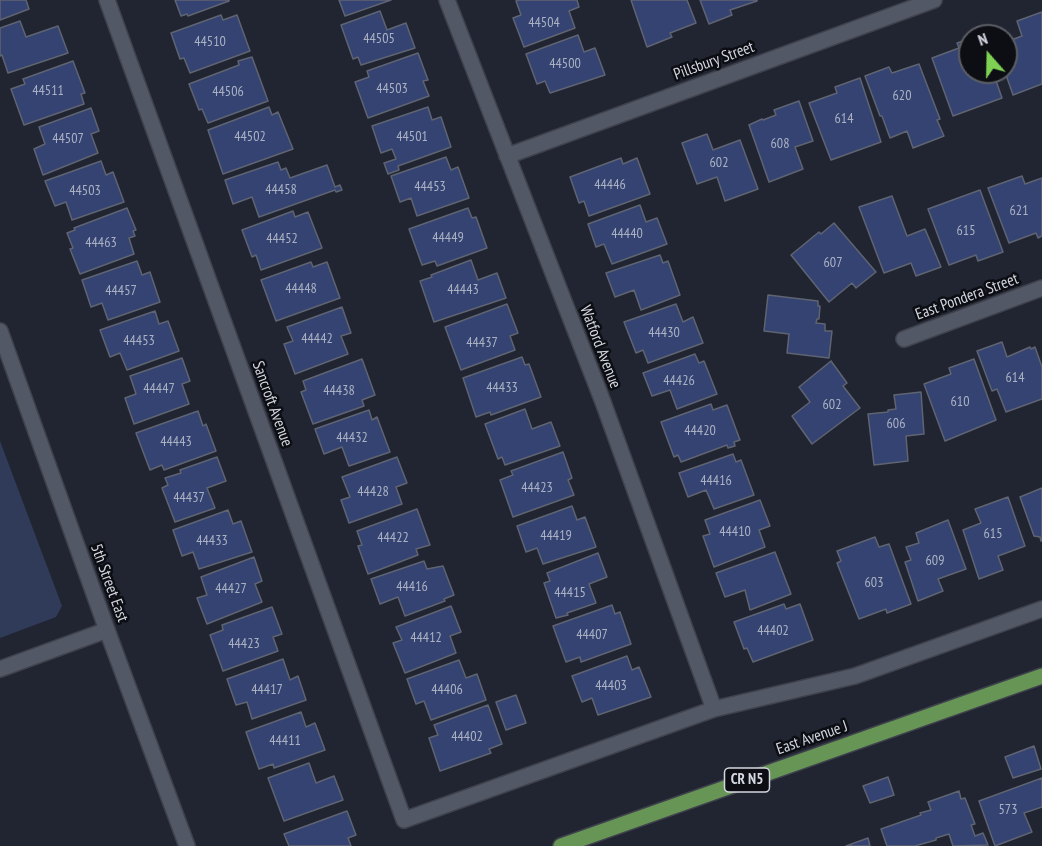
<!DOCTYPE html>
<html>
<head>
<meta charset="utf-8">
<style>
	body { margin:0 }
	#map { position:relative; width:1042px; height:846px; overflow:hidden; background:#212531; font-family:"PT Sans Narrow",sans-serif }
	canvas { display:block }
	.north { position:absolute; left:958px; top:24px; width:60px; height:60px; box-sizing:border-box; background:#0c0e14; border:2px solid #5c5e65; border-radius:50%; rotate:340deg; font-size:16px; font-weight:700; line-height:24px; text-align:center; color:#d4d7df }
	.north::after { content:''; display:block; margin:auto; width:21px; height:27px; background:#7ed153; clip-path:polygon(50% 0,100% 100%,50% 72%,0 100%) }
</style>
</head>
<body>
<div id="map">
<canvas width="1042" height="846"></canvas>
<div class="north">N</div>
</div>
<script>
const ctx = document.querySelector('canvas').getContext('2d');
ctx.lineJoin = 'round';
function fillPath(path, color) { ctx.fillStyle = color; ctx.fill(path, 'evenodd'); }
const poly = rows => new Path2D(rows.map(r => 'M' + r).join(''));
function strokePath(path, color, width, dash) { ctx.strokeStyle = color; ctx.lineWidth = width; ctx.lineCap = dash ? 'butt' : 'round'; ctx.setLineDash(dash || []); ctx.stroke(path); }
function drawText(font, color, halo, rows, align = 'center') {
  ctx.font = font + ' "PT Sans Narrow",sans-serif'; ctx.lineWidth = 5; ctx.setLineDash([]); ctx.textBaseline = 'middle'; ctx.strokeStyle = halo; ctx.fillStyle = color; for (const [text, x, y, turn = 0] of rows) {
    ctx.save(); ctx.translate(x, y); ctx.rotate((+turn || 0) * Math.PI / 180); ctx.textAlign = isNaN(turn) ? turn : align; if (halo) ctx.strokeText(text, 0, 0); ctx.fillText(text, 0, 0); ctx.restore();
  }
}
const green = poly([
	[0,441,62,606,56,617,0,638]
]);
const building = poly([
	[0,0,26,0,29,9,0,20,0,0],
	[175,0,229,0,229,1,188,16,187,14,181,16,175,0],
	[339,0,391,0,345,16,339,0],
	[519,0,577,0,579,7,569,11,575,28,524,47,513,18,521,15,516,1,519,0],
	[631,0,687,0,696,23,670,33,672,37,647,47,631,0],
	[700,0,757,0,757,1,730,10,732,15,709,24,700,0],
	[380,11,387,30,406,23,415,48,361,65,358,57,353,59,341,25,380,11],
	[1042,12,1042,84,1013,95,1005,72,1006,42,1022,36,1017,21,1042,12],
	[221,15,223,20,237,15,250,51,190,73,184,58,180,59,171,33,221,15],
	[20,21,26,37,58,26,68,53,8,73,2,55,0,56,0,28,20,21],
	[578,35,584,52,595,48,605,75,550,93,545,81,537,84,526,54,578,35],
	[970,39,970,72,995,72,996,74,994,75,1002,98,953,116,932,58,959,48,957,43,970,39],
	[418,53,428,80,423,81,429,96,368,118,355,82,369,77,367,71,418,53],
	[252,57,268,101,208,123,202,109,199,110,189,84,239,65,238,61,252,57],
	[73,61,85,93,81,94,84,104,24,125,11,89,25,84,23,79,73,61],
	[919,64,940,119,937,120,944,136,913,148,907,131,890,138,882,116,880,116,865,76,889,67,892,73,919,64],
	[860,78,881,142,831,160,809,103,837,93,835,87,860,78],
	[799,101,813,141,795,147,803,169,769,182,749,125,762,119,763,120,776,115,774,110,799,101],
	[269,107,272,115,278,112,293,149,223,174,208,130,269,107],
	[428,107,432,120,441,117,451,147,398,166,399,170,388,174,384,163,396,159,392,149,381,153,372,126,428,107],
	[91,108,99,131,91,134,98,153,43,175,34,149,45,144,39,127,91,108],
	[707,134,713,150,740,140,758,189,725,201,717,177,697,184,682,143,707,134],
	[446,157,451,170,458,167,469,198,417,216,411,198,400,202,391,176,446,157],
	[621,158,623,164,637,158,650,194,589,216,584,201,579,203,570,177,621,158],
	[101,161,106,175,113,172,124,202,72,220,66,202,55,206,45,181,101,161],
	[278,162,281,170,286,168,290,178,327,165,335,187,340,185,342,190,336,192,335,190,259,217,252,197,233,204,225,180,278,162],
	[1022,176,1025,184,1042,178,1042,236,1038,238,1036,233,1009,243,988,188,1022,176],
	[980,190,1003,252,978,261,976,255,949,265,928,209,980,190],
	[892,196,907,236,925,229,941,267,916,276,911,263,884,273,859,207,892,196],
	[640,205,646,222,657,218,667,244,612,264,604,244,596,247,588,224,640,205],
	[127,208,136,230,133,231,135,236,129,238,134,254,80,274,70,249,73,248,67,233,75,230,74,228,127,208],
	[468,208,472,218,476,217,487,248,437,266,435,261,422,265,409,229,468,208],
	[293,211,295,217,308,212,322,248,261,270,256,255,252,257,242,230,293,211],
	[834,223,876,272,856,288,852,283,829,302,791,255,819,232,821,234,834,223],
	[660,255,663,263,668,261,680,295,641,310,634,290,615,297,606,273,660,255],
	[471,260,478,280,497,273,506,298,434,322,420,281,432,277,431,275,471,260],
	[137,261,142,275,150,272,160,302,108,320,102,303,91,307,82,280,137,261],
	[311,262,313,267,327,262,340,298,276,321,261,280,311,262],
	[768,295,818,301,818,306,820,306,819,319,817,319,816,323,825,324,825,331,832,331,829,358,787,353,789,334,764,331,768,295],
	[507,304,518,333,510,336,515,350,461,370,445,327,507,304],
	[676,304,683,322,693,317,703,343,648,363,643,350,636,353,624,322,676,304],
	[342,307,351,333,341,336,348,354,295,374,284,344,293,341,287,327,342,307],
	[155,311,159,324,168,321,179,351,127,370,120,353,110,357,100,330,155,311],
	[1002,342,1007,357,1030,347,1031,349,1035,347,1042,367,1042,399,1006,412,997,389,992,391,977,351,1002,342],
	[695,354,699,363,704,361,717,394,677,409,670,390,652,396,643,373,695,354],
	[522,357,525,365,529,364,541,397,491,415,490,412,476,417,463,378,522,357],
	[182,358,190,381,182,384,189,404,134,424,125,398,136,394,130,376,182,358],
	[362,359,375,395,362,400,364,406,313,424,301,392,306,390,303,381,362,359],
	[974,359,996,420,945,441,924,384,951,374,949,368,974,359],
	[831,361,847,383,843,386,860,408,812,444,792,416,810,402,799,387,831,361],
	[921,392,924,434,906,436,908,461,874,465,868,414,888,412,888,410,896,409,894,395,921,392],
	[711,404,713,410,727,405,740,440,734,442,735,446,728,448,727,445,681,462,678,455,674,457,661,422,711,404],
	[525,409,532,429,551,422,560,446,505,465,502,457,498,459,485,424,525,409],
	[369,410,372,420,377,417,390,452,349,466,342,447,324,454,315,429,369,410],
	[198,411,203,426,206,424,216,451,164,470,162,465,150,470,136,433,198,411],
	[563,452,572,478,568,480,574,495,513,517,500,480,513,475,511,471,563,452],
	[733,454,736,462,741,460,754,495,714,509,706,490,688,497,679,473,733,454],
	[217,457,226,481,207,488,215,508,175,522,162,488,168,485,165,478,181,473,180,470,217,457],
	[397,457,407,483,396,487,402,504,349,523,341,500,350,497,342,477,397,457],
	[1042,488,1042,541,1041,541,1040,537,1034,536,1020,497,1042,488],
	[1008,497,1025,546,998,556,1003,570,979,579,963,530,981,523,975,509,1008,497],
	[760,500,770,526,759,530,765,547,714,567,703,536,710,534,705,520,760,500],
	[572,506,577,520,585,517,596,547,543,564,537,548,526,552,517,526,572,506],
	[417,509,430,545,416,549,418,555,368,574,358,546,362,545,357,531,417,509],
	[228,510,233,524,241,521,252,552,199,569,193,552,182,556,173,530,228,510],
	[948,520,966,569,938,579,943,591,918,601,905,562,911,560,906,547,919,543,916,533,948,520],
	[875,537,879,547,889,544,911,604,887,613,886,609,859,619,837,563,841,561,837,551,875,537],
	[775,552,791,594,750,610,745,590,725,597,716,573,775,552],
	[598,553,607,577,589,584,596,603,567,613,568,615,556,618,544,583,550,581,547,573,598,553],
	[254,557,262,581,255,584,262,602,207,624,197,598,207,595,201,577,254,557],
	[424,561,427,569,443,566,454,595,444,599,445,601,405,616,398,597,380,604,371,579,424,561],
	[784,604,786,609,800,604,813,640,753,662,747,648,744,649,734,622,784,604],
	[612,605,615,614,620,612,631,644,581,662,580,657,566,662,553,626,612,605],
	[451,606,461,632,450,636,456,653,405,673,393,643,402,640,396,627,451,606],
	[272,607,282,634,273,637,278,651,223,671,210,635,223,630,222,625,272,607],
	[627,656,632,670,639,667,651,697,598,715,592,698,582,702,572,676,627,656],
	[283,659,290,680,298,676,306,700,252,719,247,702,236,705,227,679,283,659],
	[459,660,466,678,477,674,486,700,431,720,424,701,416,704,407,679,459,660],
	[516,695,526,723,506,730,496,702,516,695],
	[488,705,502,744,489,749,491,753,440,771,429,738,438,735,434,725,488,705],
	[301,712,306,727,315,723,325,750,274,768,273,764,259,769,246,732,301,712],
	[1034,746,1041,769,1013,778,1005,757,1034,746],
	[309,763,316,783,334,776,343,800,284,821,268,778,309,763],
	[888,777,894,795,870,803,863,786,888,777],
	[1042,778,1042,807,1024,813,1032,832,995,846,979,801,1042,778],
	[959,791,961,799,965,798,975,824,971,825,975,836,983,833,988,845,953,846,949,834,936,838,936,840,915,846,887,846,881,829,921,815,920,813,931,810,928,802,959,791],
	[347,811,356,835,348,838,351,846,289,846,284,834,347,811],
	[868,838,870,846,846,846,868,838]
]);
const street = poly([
	[107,0,404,820,714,709,855,676,1042,609],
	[447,0,603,402,714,709],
	[507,156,934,0],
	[904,339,1042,288],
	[0,669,107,630]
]);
const secondary = poly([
	[0,331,107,630,187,846]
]);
const primary = poly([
	[561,846,1042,676]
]);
const numberNames = [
	["44504",544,23],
	["44505",379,39],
	["44510",210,42],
	["44500",565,64],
	["44503",392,89],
	["44511",48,91],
	["44506",228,92],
	["620",902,96],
	["614",844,119],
	["44502",250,137],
	["44501",412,137],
	["44507",68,139],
	["608",780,144],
	["602",719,163],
	["44446",610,185],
	["44453",430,187],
	["44458",281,190],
	["44503",85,191],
	["621",1019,211],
	["615",966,231],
	["44440",627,234],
	["44449",448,238],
	["44452",282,239],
	["44463",101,243],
	["607",833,263],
	["44448",301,289],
	["44443",463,290],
	["44457",121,291],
	["44430",664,333],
	["44442",317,339],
	["44453",139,341],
	["44437",482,343],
	["614",1015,378],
	["44426",679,381],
	["44433",502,388],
	["44447",159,389],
	["44438",339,391],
	["610",960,402],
	["602",832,405],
	["606",896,424],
	["44420",700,431],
	["44432",352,438],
	["44443",176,442],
	["44416",716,481],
	["44423",537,488],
	["44428",373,492],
	["44437",189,498],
	["44410",735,532],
	["615",993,534],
	["44419",556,536],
	["44422",393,538],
	["44433",212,541],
	["609",935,561],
	["603",874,583],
	["44416",412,587],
	["44427",231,589],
	["44415",570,593],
	["44402",773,631],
	["44407",592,635],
	["44412",426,638],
	["44423",244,644],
	["44403",611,686],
	["44417",267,690],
	["44406",447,690],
	["44402",467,737],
	["44411",285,741],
	["573",1008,810]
];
const shields = [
	[747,780,45]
];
const shieldNames = [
	["CR N5",747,780]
];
const streetNames = [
	["Pillsbury Street",714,61,-20],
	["East Pondera Street",967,297,-20],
	["Watford Avenue",600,347,69],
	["Sancroft Avenue",272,404,70],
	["5th Street East",109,583,70],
	["East Avenue J",812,738,-19]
];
fillPath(green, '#303b5a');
fillPath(building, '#344371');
strokePath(building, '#5f6472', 1.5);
strokePath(street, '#3f424c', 18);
strokePath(secondary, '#3f424c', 18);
strokePath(primary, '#3f424c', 18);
strokePath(street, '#535866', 15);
strokePath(secondary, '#535866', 15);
strokePath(primary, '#669556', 15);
drawText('14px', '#acb2c4', null, numberNames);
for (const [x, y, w] of shields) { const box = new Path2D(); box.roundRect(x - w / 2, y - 12, w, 24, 4.5); ctx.fillStyle = '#0c0e14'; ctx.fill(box); strokePath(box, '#d4d7df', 1.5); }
drawText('bold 15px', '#d4d7df', null, shieldNames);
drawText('16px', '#d4d7df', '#0c0e14', streetNames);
</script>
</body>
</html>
